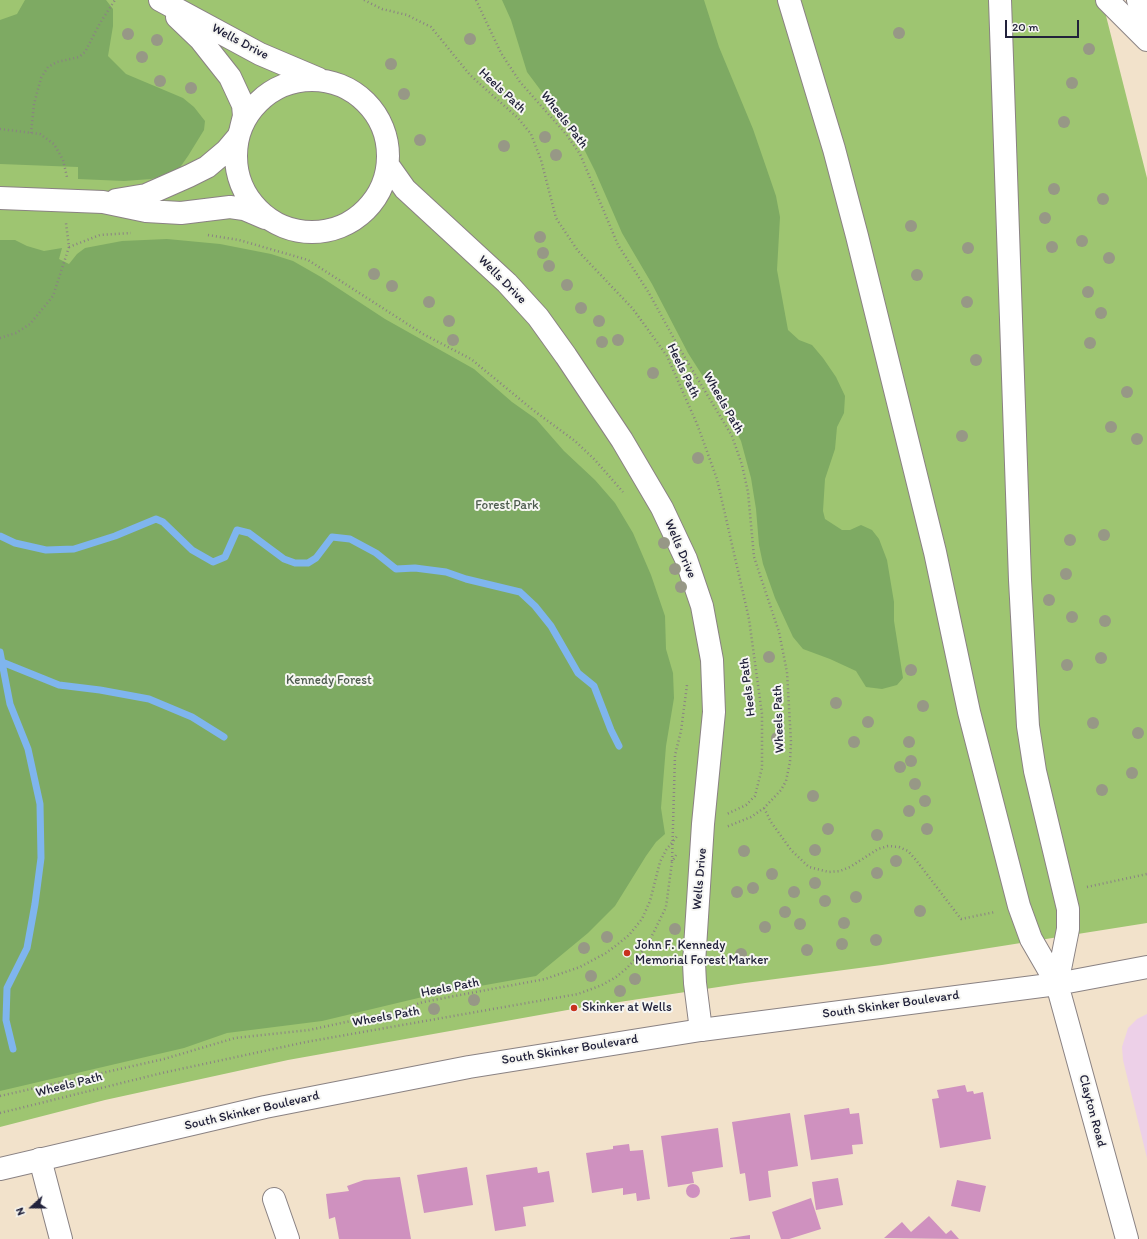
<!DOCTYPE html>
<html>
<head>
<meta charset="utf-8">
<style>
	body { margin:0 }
	#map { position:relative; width:1147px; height:1239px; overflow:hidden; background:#f2e2cb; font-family:Itim,sans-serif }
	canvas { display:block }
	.north { position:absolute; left:12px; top:1187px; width:40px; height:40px; -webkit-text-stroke:3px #f6f6f2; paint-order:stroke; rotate:249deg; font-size:11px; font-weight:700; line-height:16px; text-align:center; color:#22223b }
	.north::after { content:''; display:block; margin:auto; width:14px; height:18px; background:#22223b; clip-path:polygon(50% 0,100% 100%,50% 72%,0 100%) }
	.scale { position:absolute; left:1005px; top:20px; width:74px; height:18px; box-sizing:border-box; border:2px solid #22223b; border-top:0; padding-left:5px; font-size:12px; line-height:14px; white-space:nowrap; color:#22223b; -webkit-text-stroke:3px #f6f6f2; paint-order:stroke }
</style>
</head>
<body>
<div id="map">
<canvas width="1147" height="1239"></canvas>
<div class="north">N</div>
<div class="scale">20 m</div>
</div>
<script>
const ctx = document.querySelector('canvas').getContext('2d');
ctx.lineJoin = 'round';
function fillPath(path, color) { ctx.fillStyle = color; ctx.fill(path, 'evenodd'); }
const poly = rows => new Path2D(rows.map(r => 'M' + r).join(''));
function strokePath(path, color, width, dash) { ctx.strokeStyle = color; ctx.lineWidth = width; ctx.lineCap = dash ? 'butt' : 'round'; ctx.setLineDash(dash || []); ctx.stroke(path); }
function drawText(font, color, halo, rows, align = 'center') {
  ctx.font = font + ' Itim,sans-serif'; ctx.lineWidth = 4; ctx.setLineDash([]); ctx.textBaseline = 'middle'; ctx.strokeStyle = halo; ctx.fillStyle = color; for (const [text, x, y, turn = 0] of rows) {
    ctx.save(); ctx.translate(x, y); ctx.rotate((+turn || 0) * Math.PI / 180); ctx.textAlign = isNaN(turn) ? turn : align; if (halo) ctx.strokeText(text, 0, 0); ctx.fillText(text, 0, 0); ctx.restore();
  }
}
const built = poly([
	[1147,1014,1147,1158,1123,1060,1122,1047,1128,1028,1137,1019]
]);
const green = poly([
	[0,0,1102,0,1147,178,1147,923,882,965,745,983,573,1009,288,1060,105,1100,0,1127]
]);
const forest = poly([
	[25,0,106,0,113,9,113,26,108,56,126,74,183,98,194,107,205,121,204,130,188,156,176,173,151,179,124,181,78,179,78,167,0,164,0,20,17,14],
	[502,0,704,0,719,47,753,129,776,196,780,217,777,270,788,330,799,340,812,345,823,358,836,377,845,396,844,413,837,427,835,449,825,479,823,511,825,519,842,530,850,530,861,525,872,530,879,539,887,560,894,602,894,621,903,678,897,685,882,689,866,687,856,671,830,659,803,649,793,637,775,598,763,564,759,545,756,509,751,478,741,441,729,417,688,353,652,284,622,233,595,171,583,147,527,72,511,20],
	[167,239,220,244,271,254,293,261,321,277,385,319,474,369,512,402,536,419,564,451,595,480,615,503,633,533,651,575,665,616,666,649,673,673,674,698,666,746,661,808,665,834,656,842,646,856,615,906,588,933,536,976,435,994,322,1021,227,1033,184,1048,0,1091,0,240,15,240,27,246,44,251,62,248,59,259,69,264,77,254,85,248,122,241]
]);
const stream = poly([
	[0,536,15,543,46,550,74,549,115,536,156,519,163,522,192,550,213,562,225,557,237,530,249,533,284,559,295,563,308,563,316,558,332,537,350,539,376,553,396,569,415,568,446,572,466,579,520,592,535,606,551,626,578,673,594,686,611,730,619,746],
	[0,652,10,704,28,749,40,804,41,858,35,904,27,948,7,988,6,1020,13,1049],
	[2,662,59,685,100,690,149,699,192,717,224,737]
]);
const building = poly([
	[965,1085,967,1092,973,1091,974,1094,983,1092,991,1139,940,1148,932,1099,939,1098,937,1090],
	[849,1108,850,1114,859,1113,863,1144,852,1145,853,1154,811,1160,804,1115],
	[790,1113,798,1166,768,1171,771,1197,749,1201,745,1173,740,1174,732,1122],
	[718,1128,723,1167,692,1172,694,1183,668,1187,661,1136],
	[629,1144,630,1151,643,1150,650,1199,637,1201,636,1193,623,1195,623,1188,592,1193,586,1153,613,1149,613,1146],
	[467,1167,473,1205,424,1213,417,1175],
	[537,1167,538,1173,549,1171,554,1202,523,1207,526,1226,495,1231,486,1175],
	[400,1177,411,1239,339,1239,335,1217,329,1219,326,1194,349,1191,347,1186,364,1180],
	[838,1178,843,1205,816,1210,812,1182],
	[957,1180,986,1186,980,1212,951,1206],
	'686 1191a7 7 0 1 1 14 0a7 7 0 1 1-14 0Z',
	[811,1198,821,1229,789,1239,781,1239,772,1212],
	[929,1216,946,1234,951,1230,959,1239,884,1238,902,1222,911,1232],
	[750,1235,750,1239,730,1239,730,1238]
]);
const path = poly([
	[364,0,382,9,407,15,431,27,470,75,518,118,531,134,541,160,556,218,578,251,633,309,667,356,697,424,717,479,749,619,762,714,762,768,755,796,746,805,727,814],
	[476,0,501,53,520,82,566,134,580,154,618,245,649,293,678,346,732,436,742,465,748,492,754,557,779,632,787,672,791,742,790,762,786,781,781,790,764,808,751,817,726,827],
	[0,129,40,134,54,144,63,160,67,177],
	[31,133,34,104,41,78,48,67,57,62,79,57,85,52,100,23,115,0],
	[208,235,239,240,308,260,423,334,471,359,533,410,575,441,595,460,623,492],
	[69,247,100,235,131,233],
	[0,338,16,333,30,324,53,296,69,247,66,223],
	[764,808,771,822,791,850,809,867,829,872,840,871,850,867,878,849,888,846,899,847,908,851,916,860,961,919,995,912],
	[672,861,675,755,681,731,687,685],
	[1087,887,1147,874],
	[0,1096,164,1059,235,1038,309,1030,397,1011,423,1002,545,979,580,967,606,953,618,944,629,935,642,919,650,901,660,862,666,850,678,835],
	[0,1113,162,1073,306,1042,578,994,602,985,616,977,627,968,647,946,666,907,672,862,676,855]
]);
const minor = poly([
	[160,0,260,54,319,79],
	[1138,0,1147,34],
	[177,17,200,39,230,77,243,105,244,116,241,128],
	'236 156a76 76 0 1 1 152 0a76 76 0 1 1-152 0Z',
	[388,165,405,189,507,283,538,317,566,356,622,440,662,508,686,559,702,606,712,660,714,712,703,824,694,963,695,983,701,1030],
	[0,198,103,202,146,211,181,213,230,207,244,209,265,218],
	[116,200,146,195,189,176,207,167,226,151,237,138],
	[40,1159,61,1239],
	[274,1199,288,1239]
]);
const major = poly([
	[1057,984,1127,1239],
	[0,1169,265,1107,469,1067,701,1030,1057,984,1147,967]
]);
const highway = poly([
	[789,0,834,149,857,236,935,552,969,712,1019,906,1031,939,1057,984],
	[1000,0,1020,580,1028,726,1035,771,1068,909,1068,929,1057,984],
	[1107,0,1147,40]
]);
const trees = [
	[899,33],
	[128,34],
	[470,39],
	[157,40],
	[1089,49],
	[142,57],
	[391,64],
	[160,81],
	[1072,83],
	[191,88],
	[404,94],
	[1064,122],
	[545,137],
	[420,140],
	[504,146],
	[556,155],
	[1054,189],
	[1103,199],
	[1045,218],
	[911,226],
	[540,237],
	[1082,241],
	[1052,247],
	[968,248],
	[543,253],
	[1109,258],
	[549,266],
	[374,274],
	[917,275],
	[567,285],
	[392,286],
	[1088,292],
	[429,302],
	[967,302],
	[581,308],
	[1101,313],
	[449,321],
	[599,321],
	[453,340],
	[618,340],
	[602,342],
	[1090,343],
	[976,360],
	[653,373],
	[1127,392],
	[1111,427],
	[962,436],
	[1137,439],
	[698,458],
	[1104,535],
	[1070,540],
	[664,543],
	[675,569],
	[1066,574],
	[681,587],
	[1049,600],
	[1072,617],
	[1105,621],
	[769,657],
	[1101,658],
	[1067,665],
	[911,670],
	[836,703],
	[923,706],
	[868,722],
	[1093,723],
	[1138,733],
	[777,738],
	[854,742],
	[909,742],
	[911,761],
	[900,767],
	[1132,773],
	[915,784],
	[1102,790],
	[813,796],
	[925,801],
	[909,811],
	[828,829],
	[927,829],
	[877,835],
	[815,850],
	[744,851],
	[896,861],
	[877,873],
	[772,874],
	[815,883],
	[753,888],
	[737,892],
	[794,892],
	[856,897],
	[825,901],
	[920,911],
	[785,912],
	[844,923],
	[800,924],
	[765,927],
	[675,929],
	[607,937],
	[876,940],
	[842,944],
	[584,948],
	[807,950],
	[741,954],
	[591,976],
	[635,979],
	[620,991],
	[474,1000],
	[434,1009]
];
const markers = [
	[627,953,4,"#c8321e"],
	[574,1008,4,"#c8321e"]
];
const streetNames = [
	["Wells Drive",240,42,28],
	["Heels Path",502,91,43],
	["Wheels Path",564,120,52],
	["Wells Drive",502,280,45],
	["Heels Path",683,371,64],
	["Wheels Path",723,403,60],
	["Wells Drive",680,549,67],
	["Heels Path",748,687,-97],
	["Wheels Path",779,719,-92],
	["Wells Drive",700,879,-85],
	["Heels Path",450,988,-11],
	["South Skinker Boulevard",891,1005,-8],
	["Wheels Path",386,1017,-10],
	["South Skinker Boulevard",570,1050,-9],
	["Wheels Path",69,1085,-14],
	["South Skinker Boulevard",252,1111,-13],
	["Clayton Road",1092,1111,75]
];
const parkNames = [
	["Forest Park",507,506],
	["Kennedy Forest",329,681]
];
const poiNames = [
	["John F. Kennedy",635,946],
	["Memorial Forest Marker",635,961],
	["Skinker at Wells",582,1008]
];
fillPath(built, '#edd0e8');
fillPath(green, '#9ec571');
fillPath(forest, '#7eaa63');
strokePath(stream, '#7fb5ee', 7);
fillPath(building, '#cf91bf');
strokePath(minor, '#8a8283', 24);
strokePath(major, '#8a8283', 24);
strokePath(highway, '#8a8283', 24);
strokePath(path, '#8a8283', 2.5, [1, 3]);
strokePath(minor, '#fff', 22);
strokePath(major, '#fff', 22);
strokePath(highway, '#fff', 22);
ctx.fillStyle = '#979886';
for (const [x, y] of trees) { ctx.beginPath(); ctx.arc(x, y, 6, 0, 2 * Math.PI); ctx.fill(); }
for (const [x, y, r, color] of markers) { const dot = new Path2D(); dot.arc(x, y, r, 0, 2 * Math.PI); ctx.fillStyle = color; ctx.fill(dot); strokePath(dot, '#f6f6f2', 1.5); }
drawText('13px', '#22223b', '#f6f6f2', streetNames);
drawText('13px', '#4d5b4e', '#f6f6f2', parkNames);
drawText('13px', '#22223b', '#f6f6f2', poiNames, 'left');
</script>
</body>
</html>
